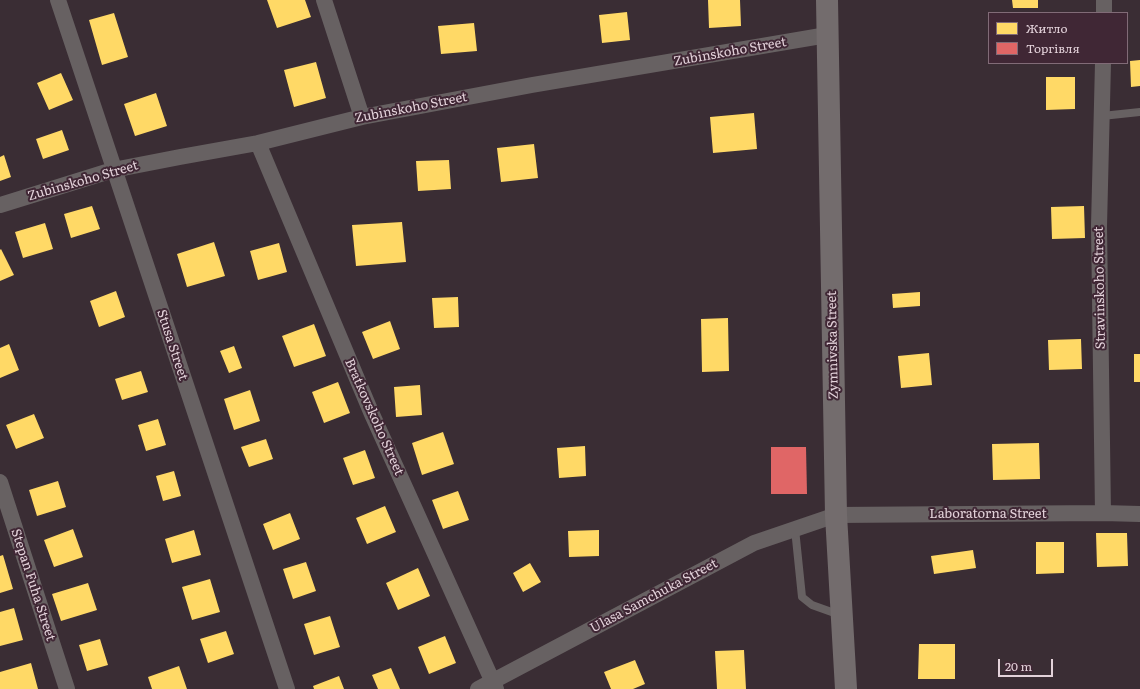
<!DOCTYPE html>
<html>
<head>
<meta charset="utf-8">
<style>
	body { margin:0 }
	#map { position:relative; width:1140px; height:689px; overflow:hidden; background:#3a2d34; font-family:Literata,serif }
	canvas { display:block }
	.legend { position:absolute; left:988px; top:12px; width:140px; height:52px; box-sizing:border-box; background:#402735; border:1px solid #816b77; margin:0; padding:5px 7px; list-style:none; font-size:12px; color:#e3d2da }
	.legend li { display:flex; align-items:center; gap:8px; height:20px }
	.legend b { width:20px; border:1px solid #816b77 }
	.scale { position:absolute; left:998px; top:659px; width:55px; height:18px; box-sizing:border-box; border:2px solid #e3d2da; border-top:0; padding-left:5px; font-size:12px; line-height:14px; white-space:nowrap; color:#e3d2da; -webkit-text-stroke:3px #402735; paint-order:stroke }
</style>
</head>
<body>
<div id="map">
<canvas width="1140" height="689"></canvas>
<ul class="legend">
<li><b style="height:11px;background:#ffd966"></b>Житло</li>
<li><b style="height:11px;background:#e06666"></b>Торгівля</li>
</ul>
<div class="scale">20 m</div>
</div>
<script>
const ctx = document.querySelector('canvas').getContext('2d');
ctx.lineJoin = 'round';
function fillPath(path, color) { ctx.fillStyle = color; ctx.fill(path, 'evenodd'); }
const poly = rows => new Path2D(rows.map(r => 'M' + r).join(''));
function strokePath(path, color, width, dash) { ctx.strokeStyle = color; ctx.lineWidth = width; ctx.lineCap = dash ? 'butt' : 'round'; ctx.setLineDash(dash || []); ctx.stroke(path); }
function drawText(font, color, halo, rows, align = 'center') {
  ctx.font = font + ' Literata,serif'; ctx.lineWidth = 4; ctx.setLineDash([]); ctx.textBaseline = 'middle'; ctx.strokeStyle = halo; ctx.fillStyle = color; for (const [text, x, y, turn = 0] of rows) {
    ctx.save(); ctx.translate(x, y); ctx.rotate((+turn || 0) * Math.PI / 180); ctx.textAlign = isNaN(turn) ? turn : align; if (halo) ctx.strokeText(text, 0, 0); ctx.fillText(text, 0, 0); ctx.restore();
  }
}
const homes = poly([
	[267,0,305,0,311,17,277,28],
	[708,0,740,0,741,26,709,28],
	[1012,0,1038,0,1038,8,1013,8],
	[627,12,630,40,602,43,599,15],
	[114,13,128,57,102,65,89,20],
	[474,23,477,51,441,54,438,26],
	[1140,60,1140,86,1131,87,1130,61],
	[316,62,326,98,294,107,284,70],
	[61,73,73,100,49,110,37,83],
	[1046,77,1075,77,1075,109,1046,110],
	[156,93,167,126,135,136,124,104],
	[754,113,757,149,713,153,710,117],
	[62,130,69,150,43,159,36,139],
	[534,144,538,178,501,182,497,148],
	[4,155,11,177,0,181,0,157],
	[449,160,451,189,418,191,416,161],
	[92,206,100,229,71,238,64,214],
	[1084,206,1085,238,1052,239,1051,207],
	[402,222,406,262,356,266,352,225],
	[45,223,53,249,23,258,15,232],
	[214,242,225,276,187,287,177,254],
	[279,243,287,272,258,280,250,251],
	[1,249,14,275,0,281,0,250],
	[116,291,125,317,99,327,90,301],
	[920,292,920,306,893,308,892,294],
	[458,297,459,327,434,328,432,298],
	[728,318,729,371,702,372,701,319],
	[390,321,400,349,373,359,362,332],
	[314,324,326,356,294,367,282,336],
	[1081,339,1082,369,1049,370,1048,340],
	[9,344,19,370,0,378,0,348],
	[234,346,242,368,229,373,220,351],
	[929,353,932,385,901,388,898,356],
	[1134,354,1140,354,1140,382,1134,382],
	[141,371,148,392,122,400,115,379],
	[338,382,350,413,324,423,312,392],
	[420,385,422,415,396,417,394,387],
	[250,390,260,421,234,430,224,399],
	[34,414,44,438,16,449,6,425],
	[158,419,166,445,146,451,138,425],
	[443,432,454,464,422,475,412,443],
	[266,439,273,459,249,467,241,447],
	[1039,443,1040,479,993,480,992,444],
	[585,446,586,476,559,478,557,448],
	[365,450,375,478,353,485,343,458],
	[174,471,181,496,163,501,156,476],
	[58,481,66,507,37,516,29,490],
	[458,491,469,520,443,529,432,500],
	[385,506,396,532,367,544,356,518],
	[290,513,300,539,273,550,263,524],
	[73,529,83,557,54,567,44,540],
	[194,530,201,555,172,563,165,539],
	[599,530,599,556,569,557,568,531],
	[1096,533,1127,533,1128,566,1097,567],
	[1036,542,1064,542,1064,573,1036,574],
	[973,550,976,568,934,574,931,556],
	[3,555,13,589,0,593,0,556],
	[306,562,316,591,293,599,283,569],
	[530,563,541,582,523,592,513,573],
	[418,568,430,596,398,610,386,583],
	[210,579,220,612,192,620,182,587],
	[88,583,97,610,61,621,52,594],
	[14,608,23,640,0,646,0,612],
	[330,616,340,647,314,655,304,624],
	[226,631,234,654,208,663,200,639],
	[445,636,456,663,429,674,418,647],
	[100,639,108,665,87,671,79,645],
	[919,644,955,644,955,679,918,679],
	[744,650,746,689,717,689,715,651],
	[635,660,645,684,633,689,611,689,604,672],
	[31,663,38,689,0,689,0,672],
	[179,666,187,689,152,689,148,677],
	[391,668,400,689,378,689,372,675],
	[339,676,344,689,314,689,313,686]
]);
const shops = poly([
	[771,447,806,447,807,494,771,494]
]);
const lane = poly([
	[1102,116,1140,112],
	[795,529,802,597,812,605,840,615]
]);
const street = poly([
	[58,0,287,689],
	[324,0,362,117],
	[1104,13,1104,0],
	[1103,63,1099,226,1103,513],
	[258,143,371,412,496,689],
	[0,205,113,170,180,157,258,143,362,117,532,85,827,35],
	[0,482,67,689],
	[478,689,754,543,836,515,1103,513,1140,514]
]);
const secondary = poly([
	[827,0,836,515,846,689]
]);
const streetNames = [
	["Zubinskoho Street",730,52,-10],
	["Zubinskoho Street",411,108,-11],
	["Zubinskoho Street",83,181,-16],
	["Stravinskoho Street",1100,288,-91],
	["Stusa Street",172,345,72],
	["Zymnivska Street",833,345,-91],
	["Bratkovskoho Street",374,417,66],
	["Laboratorna Street",988,514],
	["Stepan Fuha Street",33,585,72],
	["Ulasa Samchuka Street",654,596,-28]
];
fillPath(homes, '#ffd966');
fillPath(shops, '#e06666');
strokePath(lane, '#676162', 8);
strokePath(street, '#676162', 16);
strokePath(secondary, '#736c6d', 22);
drawText('13px', '#e3d2da', '#402735', streetNames);
</script>
</body>
</html>
